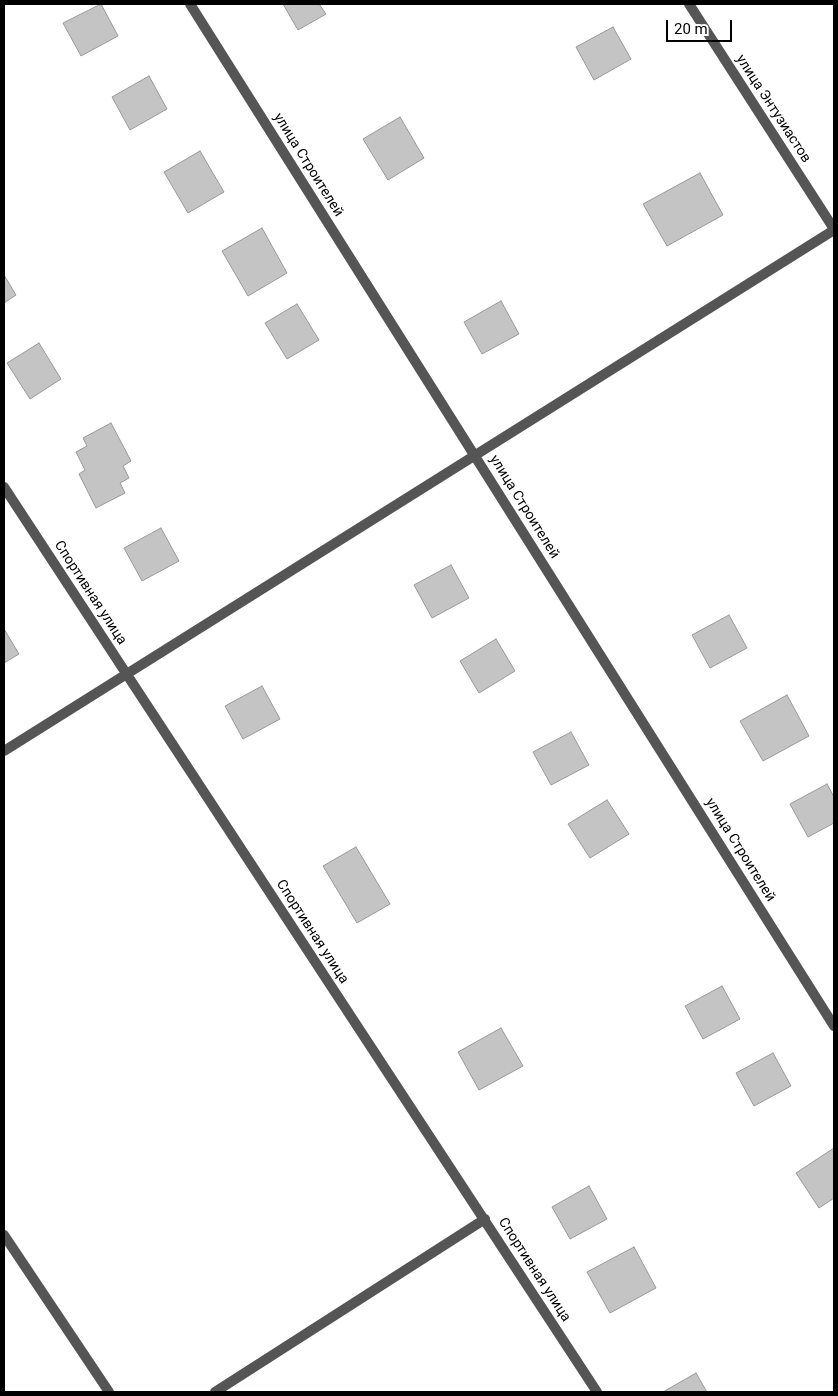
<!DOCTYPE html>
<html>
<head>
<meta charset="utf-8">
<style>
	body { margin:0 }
	#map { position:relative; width:838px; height:1396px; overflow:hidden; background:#fff; font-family:Roboto,sans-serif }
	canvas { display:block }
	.frame { position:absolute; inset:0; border:5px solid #000; pointer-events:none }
	.scale { position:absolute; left:666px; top:20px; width:66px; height:22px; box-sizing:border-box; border:2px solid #000; border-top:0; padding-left:6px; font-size:15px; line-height:18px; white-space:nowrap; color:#000; -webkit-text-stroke:4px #fff; paint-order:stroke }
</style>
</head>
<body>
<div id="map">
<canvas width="838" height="1396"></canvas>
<div class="frame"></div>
<div class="scale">20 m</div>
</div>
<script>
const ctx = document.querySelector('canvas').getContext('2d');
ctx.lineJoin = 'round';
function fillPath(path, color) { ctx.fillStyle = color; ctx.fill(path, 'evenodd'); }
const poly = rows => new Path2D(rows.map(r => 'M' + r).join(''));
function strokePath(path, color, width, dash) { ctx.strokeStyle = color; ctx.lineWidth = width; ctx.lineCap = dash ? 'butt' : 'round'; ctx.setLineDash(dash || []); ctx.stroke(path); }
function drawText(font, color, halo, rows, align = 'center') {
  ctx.font = font + ' Roboto,sans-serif'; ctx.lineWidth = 4; ctx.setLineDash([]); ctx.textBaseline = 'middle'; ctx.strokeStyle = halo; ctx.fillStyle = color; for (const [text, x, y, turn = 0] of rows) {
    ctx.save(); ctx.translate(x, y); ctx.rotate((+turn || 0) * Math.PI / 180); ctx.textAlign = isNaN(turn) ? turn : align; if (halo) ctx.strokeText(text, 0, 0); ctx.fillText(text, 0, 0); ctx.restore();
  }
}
const building = poly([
	[101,4,118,36,81,56,63,23,101,4],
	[283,4,319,4,326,14,298,30,283,4],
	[613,27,631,59,594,80,576,47,613,27],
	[149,76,167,109,130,130,112,97,149,76],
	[400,117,424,158,388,180,363,139,400,117],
	[200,151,224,192,188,213,164,172,200,151],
	[700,173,723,215,667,246,643,204,700,173],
	[262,228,287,273,248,296,222,251,262,228],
	[4,275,16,295,4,303,4,275],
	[501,301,519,334,482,354,464,322,501,301],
	[297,304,319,340,287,359,265,323,297,304],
	[39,343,61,379,30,399,7,363,39,343],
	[111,423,131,461,123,466,129,478,120,483,125,493,96,508,79,474,85,470,76,452,87,446,83,438,111,423],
	[161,528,179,561,142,581,124,548,161,528],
	[451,565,469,598,432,618,414,585,451,565],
	[729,615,747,648,710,668,692,635,729,615],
	[4,629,19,654,4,663,4,629],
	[496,639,515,671,479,693,460,661,496,639],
	[262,686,280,719,243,739,225,706,262,686],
	[787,695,809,736,763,761,740,721,787,695],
	[571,732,589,765,551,785,533,752,571,732],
	[827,784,834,797,834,823,808,837,790,804,827,784],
	[607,800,629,834,590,858,568,824,607,800],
	[356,847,390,904,357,923,323,866,356,847],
	[722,986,740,1019,703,1039,685,1006,722,986],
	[501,1028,523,1066,479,1090,458,1052,501,1028],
	[773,1053,791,1086,754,1106,736,1073,773,1053],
	[834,1148,834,1198,819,1208,796,1173,834,1148],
	[589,1186,607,1219,570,1239,552,1207,589,1186],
	[634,1247,656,1288,610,1313,587,1272,634,1247],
	[696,1373,707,1392,663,1392,696,1373]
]);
const minor = poly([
	[190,4,834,1026],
	[689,4,834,229],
	[4,487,597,1392],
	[4,751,834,230],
	[4,1235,109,1392],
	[215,1392,485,1219]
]);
const streetNames = [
	["улица Энтузиастов",773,109,57],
	["улица Строителей",308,165,58],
	["улица Строителей",524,507,58],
	["Спортивная улица",90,593,57],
	["улица Строителей",740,850,58],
	["Спортивная улица",312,932,57],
	["Спортивная улица",534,1270,57]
];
fillPath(building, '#c4c4c4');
strokePath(building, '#999', 1);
strokePath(minor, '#555', 10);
drawText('14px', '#000', '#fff', streetNames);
</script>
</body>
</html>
